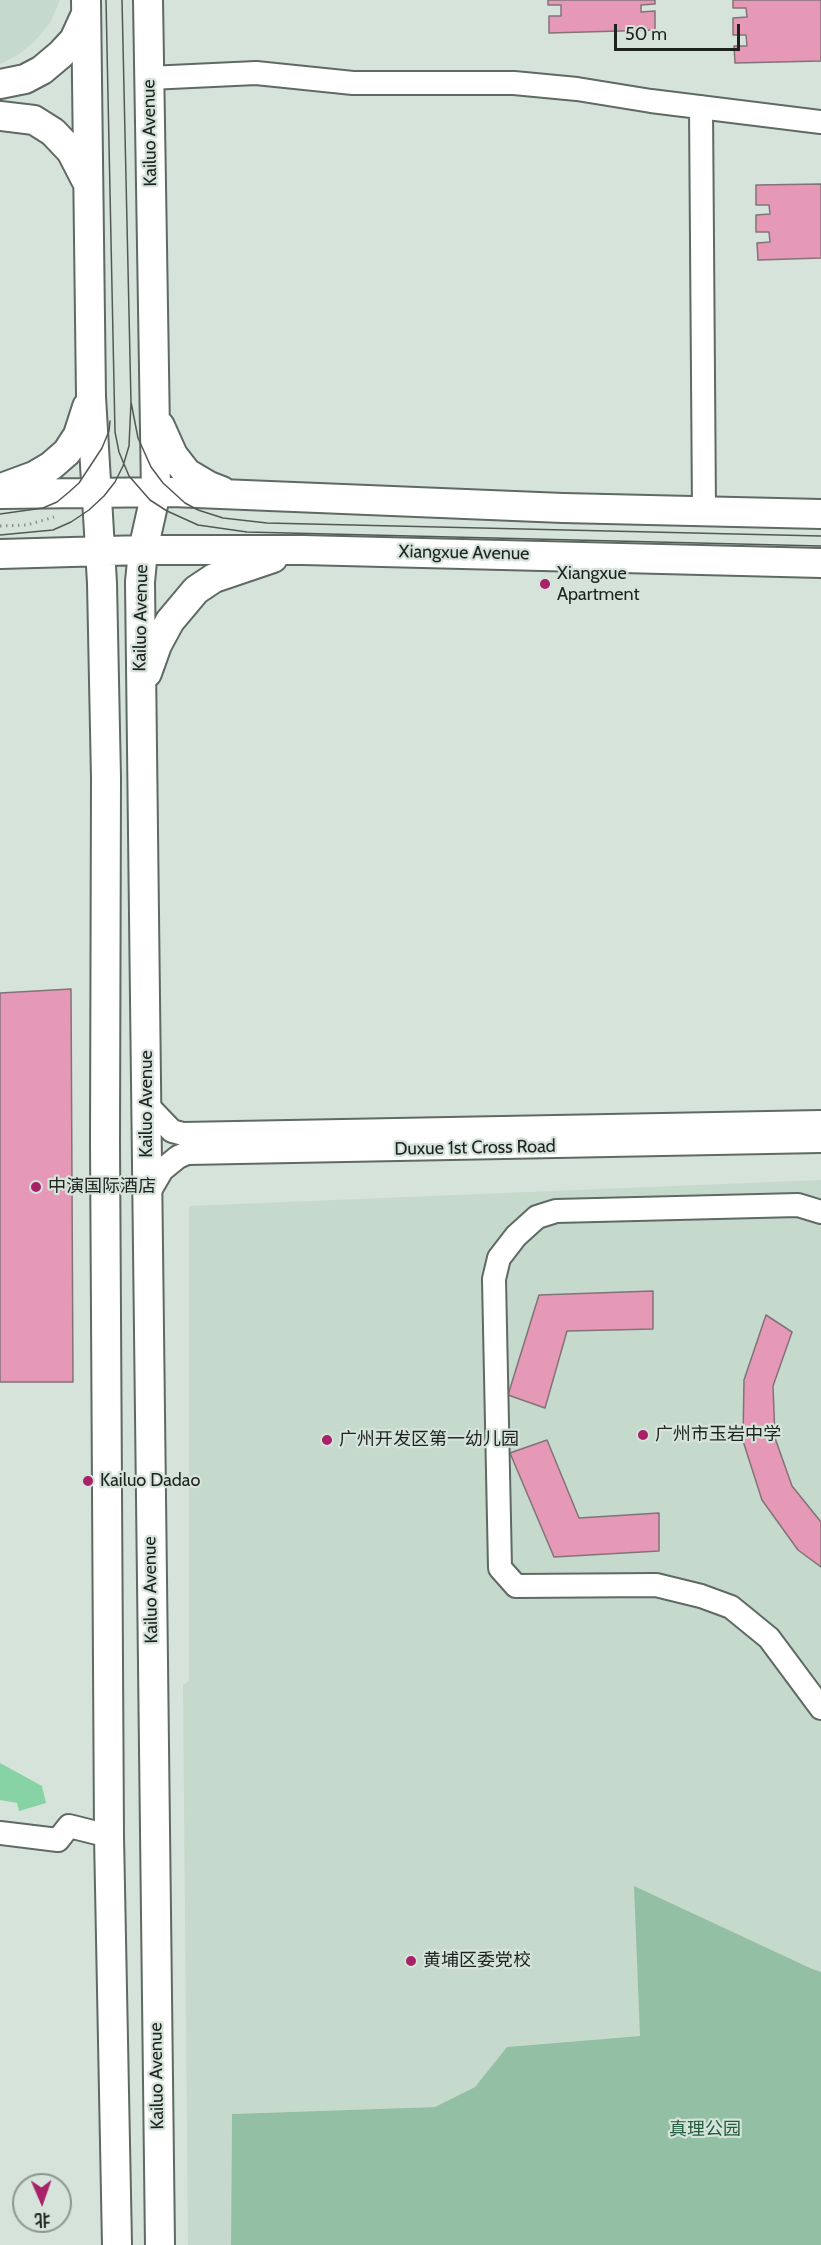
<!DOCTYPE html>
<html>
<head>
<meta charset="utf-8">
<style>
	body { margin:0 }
	#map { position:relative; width:821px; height:2245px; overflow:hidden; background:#d5e3da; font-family:Cabin,"Noto Sans SC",sans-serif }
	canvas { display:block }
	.north { position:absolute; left:12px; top:2173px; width:60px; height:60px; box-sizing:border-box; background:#d5e3da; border:2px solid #8c9690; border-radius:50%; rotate:178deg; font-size:16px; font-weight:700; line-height:24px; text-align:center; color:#1e2320 }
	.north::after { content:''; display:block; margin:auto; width:21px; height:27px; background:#a92167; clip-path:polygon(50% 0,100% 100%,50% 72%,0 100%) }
	.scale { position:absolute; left:614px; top:24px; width:126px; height:27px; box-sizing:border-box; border:3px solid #1e2320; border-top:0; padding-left:8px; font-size:18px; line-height:21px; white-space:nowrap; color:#1e2320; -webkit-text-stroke:4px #d5e3da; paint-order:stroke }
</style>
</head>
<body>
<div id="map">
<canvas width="821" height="2245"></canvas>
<div class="north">北</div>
<div class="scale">50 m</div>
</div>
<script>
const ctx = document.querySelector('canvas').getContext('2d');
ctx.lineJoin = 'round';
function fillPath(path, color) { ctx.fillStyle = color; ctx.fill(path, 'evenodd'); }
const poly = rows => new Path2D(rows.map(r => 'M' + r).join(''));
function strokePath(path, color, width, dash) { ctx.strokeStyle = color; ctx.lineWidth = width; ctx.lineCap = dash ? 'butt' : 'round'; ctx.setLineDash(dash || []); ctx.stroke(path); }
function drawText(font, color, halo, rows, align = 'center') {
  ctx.font = font + ' Cabin,"Noto Sans SC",sans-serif'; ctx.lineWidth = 4.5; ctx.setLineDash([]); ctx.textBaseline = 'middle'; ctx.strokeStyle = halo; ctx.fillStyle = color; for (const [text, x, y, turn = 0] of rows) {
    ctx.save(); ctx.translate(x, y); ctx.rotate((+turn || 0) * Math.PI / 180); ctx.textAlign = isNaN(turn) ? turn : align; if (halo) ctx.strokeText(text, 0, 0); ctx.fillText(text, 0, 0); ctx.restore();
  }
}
const built = poly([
	[0,0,60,0,50,23,35,41,18,55,0,64],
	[821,1180,821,1972,810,1968,640,2036,508,2047,475,2087,435,2107,232,2114,231,2245,188,2245,183,1685,189,1681,189,1206]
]);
const green = poly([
	[634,1886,810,1968,821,1972,821,2245,231,2245,232,2114,435,2107,475,2087,507,2047,640,2036]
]);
const water = poly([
	[0,1763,42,1786,46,1803,19,1811,17,1803,0,1800]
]);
const building = poly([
	[548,0,655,0,655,4,641,5,641,12,655,11,655,30,549,33,549,16,561,16,561,5,548,5,548,0],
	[733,0,821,0,821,61,735,63,734,46,747,46,746,35,733,35,733,18,747,17,746,8,733,8,733,0],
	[821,184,821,258,758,260,757,243,770,242,769,232,756,232,756,215,770,214,769,205,756,205,756,185,821,184],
	[71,989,73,1382,0,1382,0,993,71,989],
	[653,1291,653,1329,567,1331,545,1408,508,1395,539,1295,653,1291],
	[766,1315,792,1332,773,1386,775,1438,792,1486,821,1522,821,1567,798,1550,762,1500,743,1441,744,1380,766,1315],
	[547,1440,579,1518,659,1513,659,1551,554,1557,510,1453,547,1440]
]);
const path = poly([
	[0,526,27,525,54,517]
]);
const minor = poly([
	[149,78,256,73,353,83,514,83,577,89,651,101,821,122],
	[701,107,704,510],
	[147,1105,172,1131,183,1134,821,1122],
	[148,1194,162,1170,178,1157,187,1153,821,1141],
	[821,1212,798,1205,556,1211,537,1217,516,1236,499,1258,494,1279,500,1568,516,1586,656,1585,701,1596,731,1607,769,1638,821,1708],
	[0,1833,58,1840,69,1826,109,1836]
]);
const major = poly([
	[86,0,91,397,102,583,106,778,105,1142,109,1836,117,2245],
	[148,0,156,492,143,550,140,582,160,2245],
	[0,84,25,79,42,70,61,54,74,40,85,16],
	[0,116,34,120,53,132,71,151,87,182],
	[160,426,173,455,187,473,209,486,222,491],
	[4,487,34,476,51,466,67,452,78,435,87,407],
	[0,494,172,492,563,508,821,514],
	[0,554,143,550,303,550,821,563],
	[147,673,157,645,170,621,196,590,214,578,273,558]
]);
const tram = poly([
	[106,0,115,432,119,452,129,476,150,500,167,511,198,525,247,532,821,546],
	[131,402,138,438,151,467,163,483,185,503,198,510,223,518,267,523,821,536],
	[0,514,43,508,57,502,69,492,79,483,102,448,109,431,110,421],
	[0,535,53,530,71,522,89,510,104,496,115,482,123,466,129,446,131,402,122,0]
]);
const markers = [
	[545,584,6,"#a92167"],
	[36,1187,6,"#a92167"],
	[643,1435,6,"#a92167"],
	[327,1440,6,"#a92167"],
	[88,1481,6,"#a92167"],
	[411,1961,6,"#a92167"]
];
const streetNames = [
	["Kailuo Avenue",150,133,-91],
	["Xiangxue Avenue",464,553,1],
	["Kailuo Avenue",141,618,-89],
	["Kailuo Avenue",147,1104,-90],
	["Duxue 1st Cross Road",475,1148,-1],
	["Kailuo Avenue",151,1590,-91],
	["Kailuo Avenue",157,2076,-91]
];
const poiNames = [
	["Xiangxue",557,574],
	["Apartment",557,595],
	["中演国际酒店",48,1187],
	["广州市玉岩中学",655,1435],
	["广州开发区第一幼儿园",339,1440],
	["Kailuo Dadao",100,1481],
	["黄埔区委党校",423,1961]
];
const parkNames = [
	["真理公园",705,2130]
];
fillPath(built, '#c5d9cc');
fillPath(green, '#93c0a4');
fillPath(water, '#87d3a6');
fillPath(building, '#e699b7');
strokePath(building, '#827378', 1.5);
strokePath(minor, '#5e6a62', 26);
strokePath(major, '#5e6a62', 32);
strokePath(path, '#8a948e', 3, [1.5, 4.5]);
strokePath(minor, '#fff', 22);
strokePath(major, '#fff', 28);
strokePath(tram, '#525954', 1.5);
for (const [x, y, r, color] of markers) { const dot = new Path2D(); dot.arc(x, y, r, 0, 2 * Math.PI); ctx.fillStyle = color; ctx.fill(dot); strokePath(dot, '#d5e3da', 2); }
drawText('18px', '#1e2320', '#d5e3da', streetNames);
drawText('18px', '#1e2320', '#d5e3da', poiNames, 'left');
drawText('18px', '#235c3e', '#d5e3da', parkNames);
</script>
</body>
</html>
